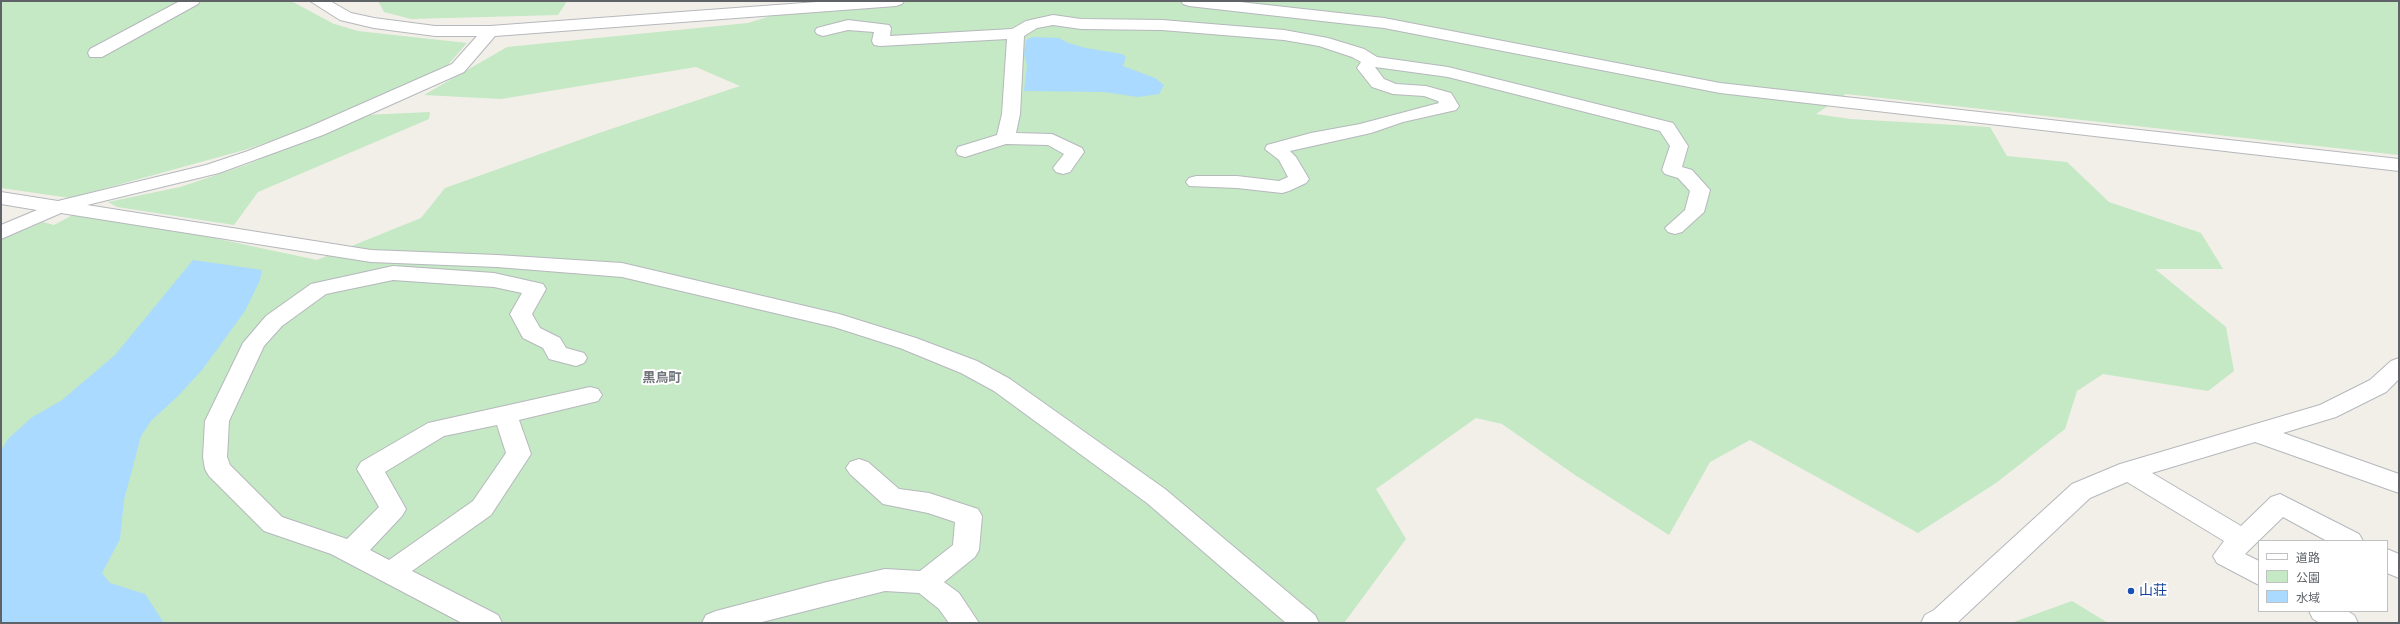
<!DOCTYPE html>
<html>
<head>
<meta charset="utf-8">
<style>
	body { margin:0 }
	#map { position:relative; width:2400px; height:624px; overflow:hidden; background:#f1efe8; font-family:Raleway,"Noto Sans JP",sans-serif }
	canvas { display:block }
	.frame { position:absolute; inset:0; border:2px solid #5f6368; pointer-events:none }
	.legend { position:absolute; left:2258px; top:540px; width:130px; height:72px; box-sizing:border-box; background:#fff; border:1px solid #bfc1c3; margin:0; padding:5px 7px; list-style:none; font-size:12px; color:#5f6368 }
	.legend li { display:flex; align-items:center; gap:8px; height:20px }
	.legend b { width:20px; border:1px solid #bfc1c3 }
</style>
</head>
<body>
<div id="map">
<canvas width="2400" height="624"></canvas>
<div class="frame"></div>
<ul class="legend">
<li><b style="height:5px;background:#fff"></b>道路</li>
<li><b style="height:11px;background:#c5e8c5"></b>公園</li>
<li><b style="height:11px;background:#aadaff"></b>水域</li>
</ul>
</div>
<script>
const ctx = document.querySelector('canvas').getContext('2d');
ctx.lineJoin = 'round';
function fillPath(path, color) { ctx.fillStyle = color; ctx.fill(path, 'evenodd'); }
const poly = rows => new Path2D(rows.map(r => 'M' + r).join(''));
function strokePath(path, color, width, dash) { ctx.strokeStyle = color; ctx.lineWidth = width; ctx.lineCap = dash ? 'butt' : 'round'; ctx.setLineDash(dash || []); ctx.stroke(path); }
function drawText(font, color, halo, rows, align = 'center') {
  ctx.font = font + ' Raleway,"Noto Sans JP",sans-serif'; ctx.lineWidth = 4; ctx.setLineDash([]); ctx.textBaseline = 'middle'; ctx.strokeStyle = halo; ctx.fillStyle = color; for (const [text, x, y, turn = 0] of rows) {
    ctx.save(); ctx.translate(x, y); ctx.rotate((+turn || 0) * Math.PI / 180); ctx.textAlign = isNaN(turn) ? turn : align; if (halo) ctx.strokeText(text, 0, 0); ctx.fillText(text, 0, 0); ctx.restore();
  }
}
const green = poly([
	[1,1,291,1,334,24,358,31,467,43,446,67,302,130,248,149,70,198,1,188],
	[378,1,567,1,558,15,411,19,384,12],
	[819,1,2399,1,2399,155,1846,94,1816,114,1850,119,1990,127,2007,156,2067,162,2109,202,2201,233,2223,269,2155,269,2226,327,2234,371,2208,391,2103,374,2077,391,2065,429,1996,483,1918,533,1750,440,1710,462,1669,535,1575,475,1502,424,1476,418,1376,489,1406,539,1344,623,1,623,1,239,43,222,54,225,82,210,317,260,421,218,445,188,599,133,740,86,696,67,501,99,424,95,507,47,748,23],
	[430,112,429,119,258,192,234,225,117,207,108,202,180,187,246,165,365,115],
	[2072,601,2108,623,2011,623]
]);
const water = poly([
	[1033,37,1059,38,1068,43,1086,48,1122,54,1126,57,1123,66,1155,78,1164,85,1159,94,1138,97,1104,92,1024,91,1027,65,1024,54,1026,40],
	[193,260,262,270,260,280,245,311,202,370,178,396,151,421,141,436,124,500,120,539,102,573,110,583,145,594,164,623,1,623,1,450,8,439,31,418,62,400,115,355]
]);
const minor = poly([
	[180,1,200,1,198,4,102,57,90,57,88,53,90,49,180,1],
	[310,1,330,1,351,13,374,18,435,26,490,26,831,1,904,1,902,4,896,6,495,36,464,72,323,135,219,173,87,205,371,250,497,255,622,263,839,314,916,338,977,361,1010,379,1165,489,1315,615,1319,623,1286,623,1147,503,994,391,961,373,900,348,834,327,622,277,497,267,371,262,61,213,1,239,1,225,37,210,1,204,1,192,58,201,206,165,248,151,309,127,452,64,477,36,435,36,374,28,340,20,310,1],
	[1181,1,1231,1,1384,18,1720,83,2399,159,2399,171,1720,93,1384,28,1189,6,1183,4,1181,1],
	[1053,15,1081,19,1162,20,1284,30,1328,38,1364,49,1377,57,1448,67,1673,123,1688,146,1682,167,1692,170,1710,190,1704,212,1682,232,1675,234,1668,232,1665,228,1685,210,1690,191,1678,178,1665,174,1662,170,1670,146,1660,131,1448,77,1375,67,1384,79,1396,84,1426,86,1451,93,1459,106,1456,110,1403,122,1371,133,1290,151,1296,157,1309,179,1306,183,1289,191,1282,193,1237,188,1189,186,1186,182,1189,178,1196,176,1237,176,1279,181,1288,177,1279,160,1265,149,1267,145,1311,133,1360,124,1439,103,1438,101,1424,96,1393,94,1372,87,1357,68,1361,62,1352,57,1319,46,1284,40,1162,30,1081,29,1053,25,1037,28,1024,36,1020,114,1016,133,1052,134,1082,148,1084,152,1070,172,1063,174,1056,172,1053,168,1064,154,1048,145,1006,144,965,157,958,155,956,151,958,147,997,135,1002,114,1007,39,880,46,874,45,872,41,874,32,848,30,823,36,817,34,815,31,817,28,848,20,889,25,891,28,890,36,1012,29,1026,21,1053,15],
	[393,266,494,273,543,284,546,289,532,314,540,328,560,338,566,348,584,353,587,358,584,363,576,366,549,359,543,348,523,338,510,314,522,293,494,287,393,280,326,294,282,326,264,346,229,421,227,457,230,465,282,517,347,539,379,507,357,469,361,462,428,423,590,387,598,389,602,395,598,401,519,420,531,454,491,515,412,571,498,615,502,623,462,623,331,554,264,531,209,476,205,469,203,457,205,421,243,343,266,316,311,284,393,266],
	[497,425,506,453,473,501,389,560,370,550,402,516,406,509,385,472,444,436,497,425],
	[2399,358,2399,379,2386,392,2336,417,2283,433,2399,474,2399,493,2255,442,2152,473,2241,526,2271,497,2280,494,2359,534,2363,541,2327,541,2283,517,2245,554,2259,561,2259,585,2217,563,2213,556,2224,541,2127,482,2090,498,1957,623,1921,623,1925,615,1934,610,2072,484,2120,464,2320,405,2370,380,2391,361,2399,358],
	[859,459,868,462,899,489,929,493,978,509,982,516,979,550,975,557,944,582,959,593,979,623,949,623,939,609,919,593,885,591,758,623,702,623,706,615,716,611,827,582,885,569,920,571,953,545,955,522,928,513,883,504,850,474,846,468,850,462,859,459],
	[2387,549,2399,554,2399,578,2387,573,2387,549],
	[2309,611,2347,611,2354,615,2358,623,2320,623,2313,619,2309,611]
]);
const markers = [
	[2131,591,4,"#1a4fb4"]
];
const neighbourhoodNames = [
	["黒鳥町",662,378]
];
const nearTransitnames = [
	["山荘",2139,591]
];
fillPath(green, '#c5e8c5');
fillPath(water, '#aadaff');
strokePath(minor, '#b5b8bc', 2);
fillPath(minor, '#fff');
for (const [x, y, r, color] of markers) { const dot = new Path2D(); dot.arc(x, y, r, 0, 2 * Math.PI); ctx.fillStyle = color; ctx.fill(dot); strokePath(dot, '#fff', 1.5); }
drawText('bold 13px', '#70757a', '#fff', neighbourhoodNames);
drawText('14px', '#164399', '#fff', nearTransitnames, 'left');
</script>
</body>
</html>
